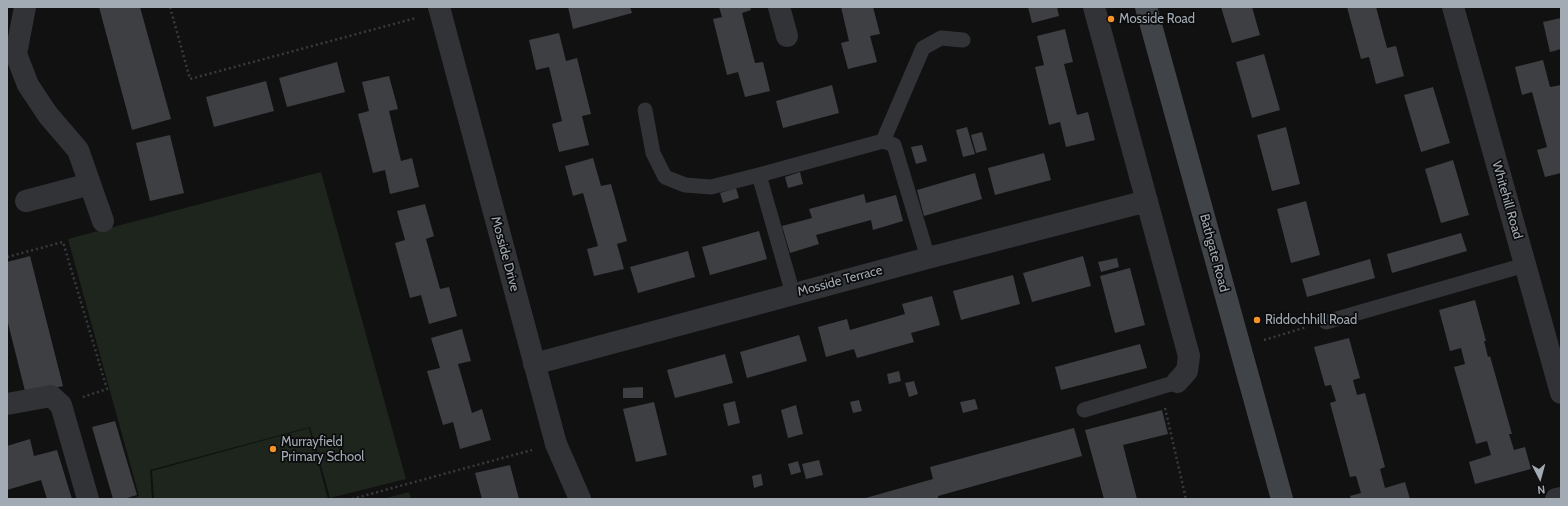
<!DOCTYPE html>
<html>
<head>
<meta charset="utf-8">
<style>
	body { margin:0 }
	#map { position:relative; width:1568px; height:506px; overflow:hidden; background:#111112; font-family:Cabin,sans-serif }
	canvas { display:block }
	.frame { position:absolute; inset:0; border:8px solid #a2aab3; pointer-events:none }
	.north { position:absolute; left:1520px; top:458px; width:40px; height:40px; -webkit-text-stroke:3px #0c0c0d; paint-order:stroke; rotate:174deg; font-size:11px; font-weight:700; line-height:16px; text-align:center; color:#a2aab3 }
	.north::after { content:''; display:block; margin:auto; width:14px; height:18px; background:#a2aab3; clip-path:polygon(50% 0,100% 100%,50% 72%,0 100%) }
</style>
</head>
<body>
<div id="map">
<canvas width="1568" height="506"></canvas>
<div class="frame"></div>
<div class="north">N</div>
</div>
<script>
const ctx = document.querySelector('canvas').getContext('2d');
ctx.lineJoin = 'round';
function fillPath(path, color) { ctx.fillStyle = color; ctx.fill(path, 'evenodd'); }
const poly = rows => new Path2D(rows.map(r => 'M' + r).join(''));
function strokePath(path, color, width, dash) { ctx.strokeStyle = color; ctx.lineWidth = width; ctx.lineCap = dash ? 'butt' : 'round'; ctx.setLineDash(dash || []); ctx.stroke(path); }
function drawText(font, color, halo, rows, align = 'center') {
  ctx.font = font + ' Cabin,sans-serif'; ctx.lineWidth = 3.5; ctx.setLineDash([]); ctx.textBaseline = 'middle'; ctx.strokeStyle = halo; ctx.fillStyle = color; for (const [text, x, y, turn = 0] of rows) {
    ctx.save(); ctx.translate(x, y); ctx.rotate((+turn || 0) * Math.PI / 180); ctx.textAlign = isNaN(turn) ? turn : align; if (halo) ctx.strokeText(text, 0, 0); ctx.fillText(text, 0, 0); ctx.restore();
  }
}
const green = poly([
	[321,172,406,479,330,498,310,427,150,470,152,499,131,499,139,496,68,239],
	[309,428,328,499,154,499,152,471],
	[409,492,411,499,383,499]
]);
const building = poly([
	[99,7,140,7,171,119,132,130],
	[568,7,630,7,632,13,573,29],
	[719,7,750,7,751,10,742,13,755,63,763,62,770,91,745,97,738,72,727,75,713,19,722,17],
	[841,7,873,7,880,34,870,36,877,62,848,69,841,43,849,41],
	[1028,7,1057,7,1059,16,1032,23],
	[1221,7,1252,7,1260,35,1232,43],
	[1347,7,1376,7,1387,48,1396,46,1404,76,1376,84,1369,57,1361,59],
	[1561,18,1561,49,1550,52,1543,22],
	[1065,29,1073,62,1064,64,1077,115,1088,112,1095,140,1066,147,1060,122,1049,125,1035,67,1044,65,1037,36],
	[559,33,566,61,577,58,591,114,582,116,589,145,559,152,552,124,562,121,549,67,536,70,529,40],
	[1264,54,1280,110,1252,118,1236,62],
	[1543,60,1550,87,1561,85,1561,173,1545,177,1537,150,1547,147,1532,92,1522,95,1515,67],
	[337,62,345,92,287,107,279,78],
	[389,76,398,109,389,111,401,161,412,158,419,187,390,194,385,170,373,173,358,114,369,111,362,82],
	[266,81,274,111,214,127,206,97],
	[832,85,839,113,783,128,776,101],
	[1433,87,1450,143,1421,152,1404,95],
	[967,127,975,154,963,157,956,130],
	[1286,127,1300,184,1272,191,1257,135],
	[982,132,987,150,976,153,971,135],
	[170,135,184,193,150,201,136,143],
	[922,145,927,161,916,164,911,147],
	[1044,153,1051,180,995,195,988,168],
	[593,158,601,186,611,184,627,241,617,244,624,269,594,276,587,249,598,246,583,193,573,196,565,166],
	[1453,160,1469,215,1441,223,1425,169],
	[800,172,803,184,788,188,785,177],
	[975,173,982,199,924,216,917,190],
	[736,188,739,198,723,203,720,193],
	[864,194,866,203,896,195,903,221,873,230,871,220,816,235,819,244,790,253,782,226,812,218,809,209],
	[1306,201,1320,255,1291,263,1277,209],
	[425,204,434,236,426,239,440,289,449,287,457,316,429,324,421,295,410,298,395,243,405,240,397,211],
	[759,231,767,259,710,275,702,247],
	[1461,233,1467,251,1392,273,1387,254],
	[688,251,695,277,638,293,630,267],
	[30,256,63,386,26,395,7,319,7,262],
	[1083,256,1091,286,1032,302,1023,273],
	[1117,258,1119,267,1101,272,1098,262],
	[1370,259,1375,278,1307,297,1302,279],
	[1130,268,1145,325,1115,333,1100,276],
	[1013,275,1020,304,961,320,953,291],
	[932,296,940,325,911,333,914,342,857,358,854,349,826,357,818,327,847,319,850,330,905,314,902,304],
	[1475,300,1486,341,1484,341,1488,357,1490,356,1512,434,1509,434,1514,450,1525,447,1531,469,1475,484,1469,462,1491,455,1487,441,1476,444,1454,367,1465,364,1461,348,1450,351,1439,310],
	[462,329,471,361,458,364,472,413,482,409,491,440,460,449,453,422,443,425,427,371,440,368,431,338],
	[799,335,807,361,747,378,740,352],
	[1349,338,1360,378,1353,380,1357,395,1365,393,1385,467,1380,469,1385,488,1405,482,1410,499,1351,499,1350,496,1361,493,1356,476,1350,477,1330,403,1336,401,1331,385,1325,386,1314,347],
	[1140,344,1147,368,1061,390,1055,367],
	[725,354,733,383,675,398,667,370],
	[899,371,901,381,889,384,887,374],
	[914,381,918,394,909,397,905,383],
	[643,387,643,398,623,398,623,388],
	[975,399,978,409,963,413,960,402],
	[859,400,862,411,853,413,850,402],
	[735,401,740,423,728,426,723,404],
	[654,402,667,455,636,462,623,409],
	[796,405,803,434,788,438,781,410],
	[1162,410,1168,434,1123,445,1137,499,1104,499,1085,430],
	[115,421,137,495,124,499,113,499,92,427],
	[1074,428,1082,456,938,496,938,499,862,499,933,479,930,467],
	[30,439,34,456,57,450,72,499,47,499,41,480,7,490,7,446],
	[819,460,823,475,806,479,802,464],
	[798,461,801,472,791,475,788,464],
	[510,465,519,499,482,499,475,473],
	[761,474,763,485,754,488,752,476]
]);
const path = poly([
	[170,7,190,79,416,18],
	[7,257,63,242,107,389,83,397],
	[1264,340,1307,327],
	[1165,408,1186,499],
	[352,499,532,450]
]);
const lane = poly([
	[645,110,653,153,665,177,685,185,711,187,759,175],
	[883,141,923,48,941,38,963,40],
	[793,294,759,175,883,141,894,145,928,258],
	[1326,322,1525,265],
	[1084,410,1177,382]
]);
const street = poly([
	[25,7,16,54,28,85,48,115,78,150,103,221],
	[439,7,556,444,580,499],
	[779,7,787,36],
	[1094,7,1189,356,1187,371,1177,382],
	[1453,7,1561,393],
	[26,201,90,184],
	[534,364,928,258,1147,201],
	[7,404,51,396,61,405,88,499],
	[1556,499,1561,498]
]);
const secondary = poly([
	[1146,7,1282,499]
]);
const markers = [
	[1111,19,4,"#f59326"],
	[1257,320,4,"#f59326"],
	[273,449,4,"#f59326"]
];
const poiNames = [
	["Mosside Road",1119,19],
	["Riddochhill Road",1265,320],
	["Murrayfield",281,442],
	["Primary School",281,457]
];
const streetNames = [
	["Whitehill Road",1507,200,74],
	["Bathgate Road",1214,253,75],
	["Mosside Drive",505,254,75],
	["Mosside Terrace",840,281,-15]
];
fillPath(green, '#1d251d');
fillPath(building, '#3d3f42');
strokePath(path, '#383b3e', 2.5, [2, 3]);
strokePath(lane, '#323337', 15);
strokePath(street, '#323337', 22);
strokePath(secondary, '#404347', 22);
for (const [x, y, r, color] of markers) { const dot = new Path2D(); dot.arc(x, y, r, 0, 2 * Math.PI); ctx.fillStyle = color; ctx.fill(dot); strokePath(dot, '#0c0c0d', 1.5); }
drawText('13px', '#a2aab3', '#0c0c0d', poiNames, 'left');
drawText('13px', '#a2aab3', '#0c0c0d', streetNames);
</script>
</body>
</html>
